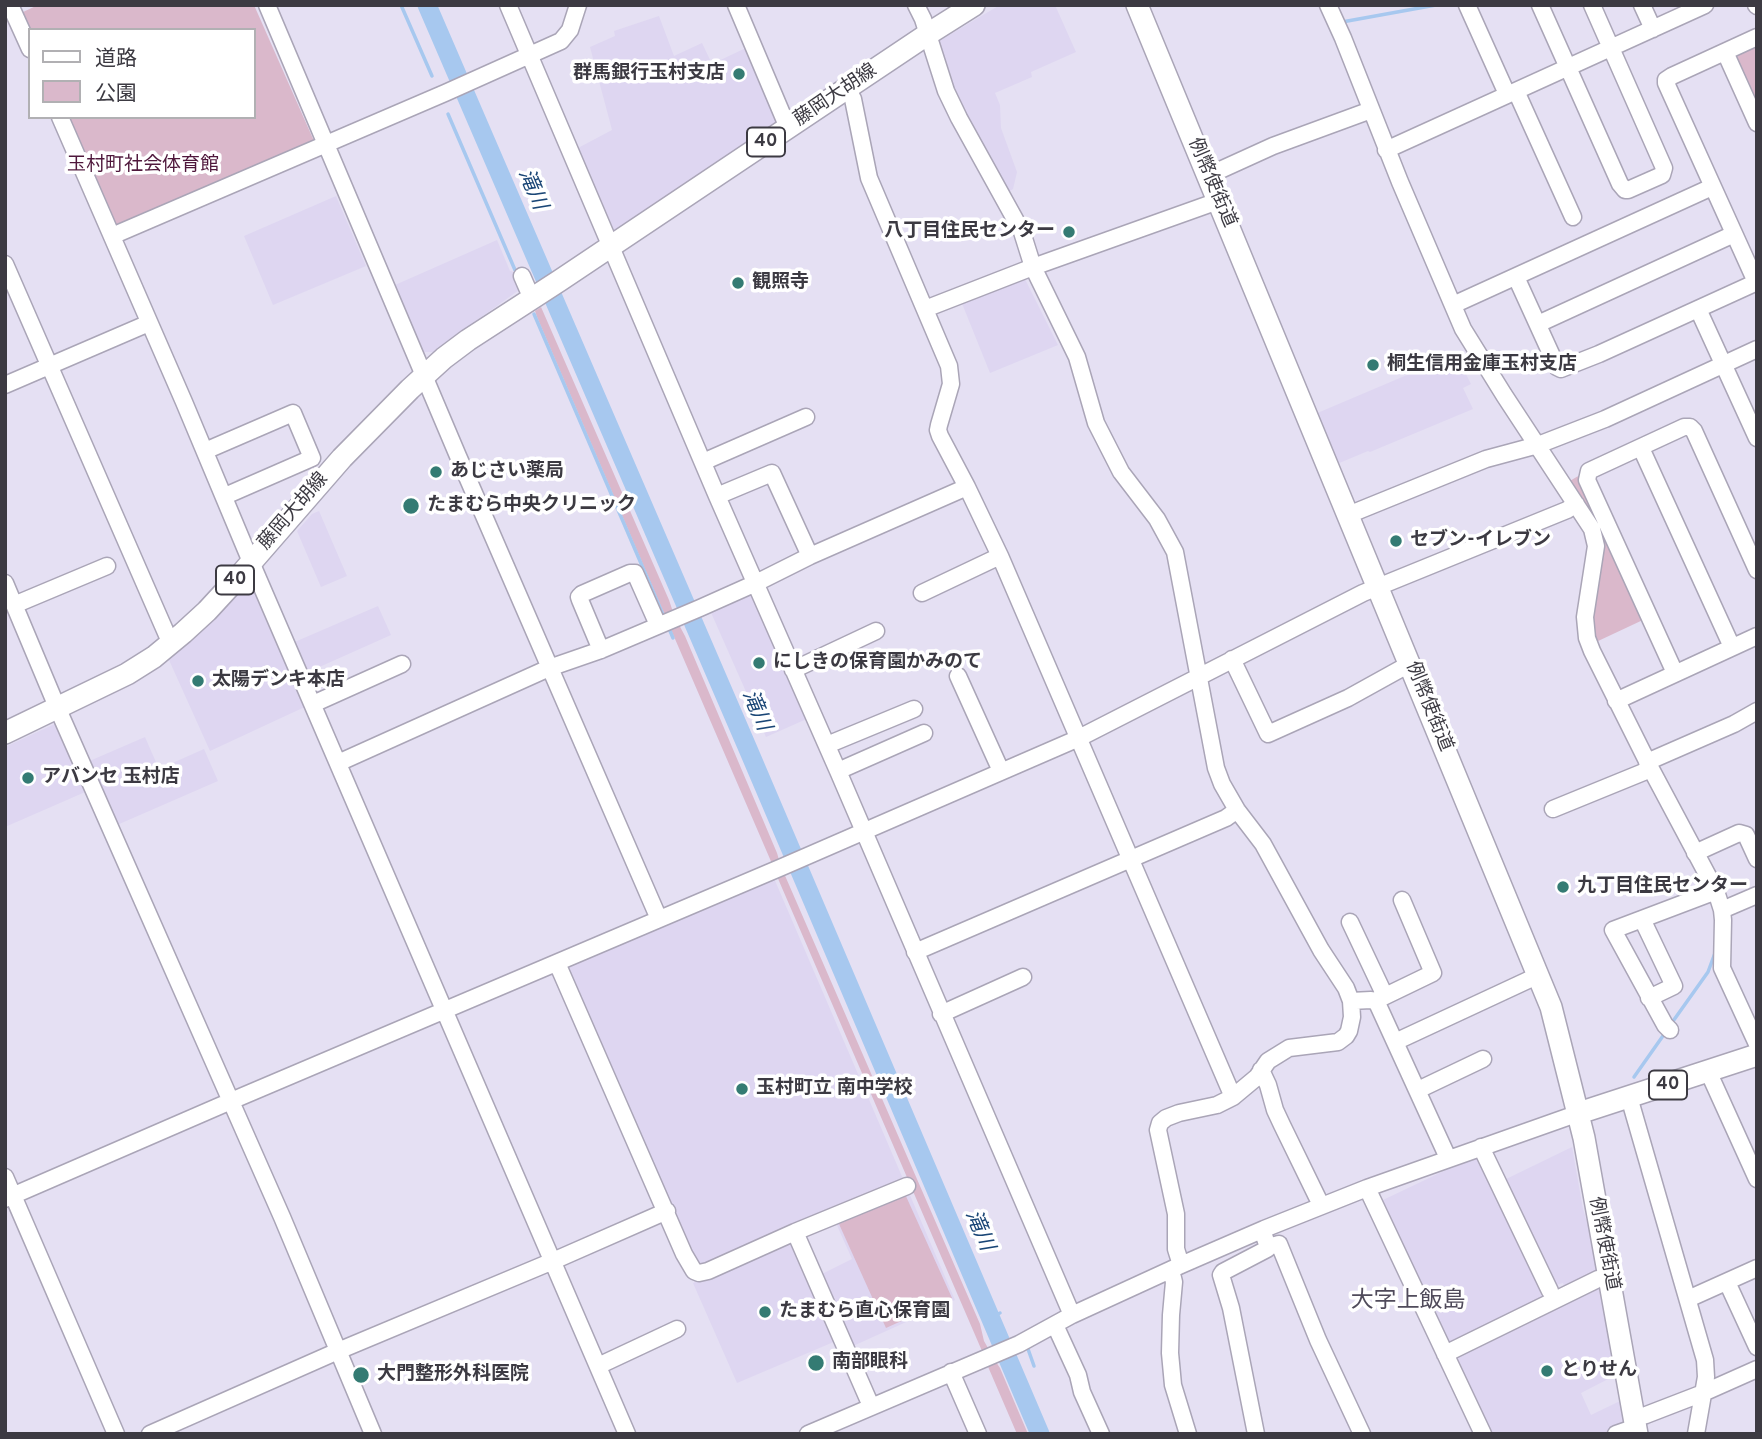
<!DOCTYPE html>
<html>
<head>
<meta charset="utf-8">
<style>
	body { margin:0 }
	#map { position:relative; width:1762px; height:1439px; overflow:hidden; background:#e5e0f3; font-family:Overpass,"Noto Sans JP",sans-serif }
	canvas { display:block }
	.frame { position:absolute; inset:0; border:7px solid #3c3a42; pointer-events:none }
	.legend { position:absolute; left:28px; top:28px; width:228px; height:91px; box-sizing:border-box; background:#fff; border:2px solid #b1b0b3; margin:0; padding:9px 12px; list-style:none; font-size:21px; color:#3c3a42 }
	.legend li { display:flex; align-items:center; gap:14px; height:35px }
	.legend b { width:35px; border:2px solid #b1b0b3 }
</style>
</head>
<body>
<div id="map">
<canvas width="1762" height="1439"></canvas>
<div class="frame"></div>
<ul class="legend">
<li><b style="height:9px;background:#fff"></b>道路</li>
<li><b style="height:19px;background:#dab8cb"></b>公園</li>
</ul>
</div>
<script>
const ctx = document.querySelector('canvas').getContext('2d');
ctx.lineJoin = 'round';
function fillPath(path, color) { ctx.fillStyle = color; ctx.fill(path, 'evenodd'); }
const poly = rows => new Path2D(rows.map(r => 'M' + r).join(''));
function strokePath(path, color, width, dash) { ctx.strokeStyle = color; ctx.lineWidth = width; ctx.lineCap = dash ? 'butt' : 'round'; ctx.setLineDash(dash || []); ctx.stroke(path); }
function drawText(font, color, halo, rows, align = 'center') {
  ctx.font = font + ' Overpass,"Noto Sans JP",sans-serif'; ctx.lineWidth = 7; ctx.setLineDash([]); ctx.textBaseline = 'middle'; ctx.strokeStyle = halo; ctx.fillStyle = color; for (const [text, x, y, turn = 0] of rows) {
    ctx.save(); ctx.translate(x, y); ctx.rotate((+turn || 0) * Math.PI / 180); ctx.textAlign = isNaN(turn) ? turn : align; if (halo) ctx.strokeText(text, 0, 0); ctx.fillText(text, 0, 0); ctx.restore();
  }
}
const built = poly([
	[1000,5,1055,5,1076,52,1031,72,1032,77,995,93,1000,105,1001,128,1017,172,1013,189,1007,193,973,130,947,77,939,41],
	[659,16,674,56,702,43,712,64,750,46,781,120,618,231,614,230,578,148,612,130,590,47,615,36,614,31],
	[336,196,366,266,273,305,244,236],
	[497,240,510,271,514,272,517,279,514,281,519,290,433,352,423,352,395,285],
	[1023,275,1058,345,990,373,961,301],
	[1447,358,1450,366,1460,362,1471,384,1463,388,1473,409,1370,452,1368,451,1337,464,1315,414],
	[319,511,347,576,321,587,297,531,312,514],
	[252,573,283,647,378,606,391,635,297,677,309,705,210,751,169,660,207,624],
	[752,590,809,718,766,737,709,608],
	[59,722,78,766,145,737,159,769,204,749,218,781,117,825,99,786,5,827,5,747],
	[773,876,955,1300,853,1346,822,1274,852,1259,831,1212,698,1266,567,966],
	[1572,1147,1583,1209,1594,1245,1598,1272,1565,1288,1563,1283,1552,1286,1502,1181],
	[1476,1159,1481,1161,1543,1291,1540,1292,1544,1300,1452,1345,1445,1344,1381,1210,1383,1200,1446,1170],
	[789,1244,795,1246,836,1341,737,1383,693,1283,707,1277,709,1279],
	[1596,1286,1600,1287,1616,1375,1581,1393,1591,1415,1620,1401,1624,1424,1604,1434,1488,1434,1453,1360,1456,1353]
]);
const green = poly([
	[38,5,254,5,314,141,115,230,67,117,254,117,254,30,30,30,21,13],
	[1751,45,1756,47,1757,49,1757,111,1735,62,1738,51],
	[541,307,669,600,674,615,666,618,537,317,535,311],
	[1580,475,1645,619,1596,642,1592,614,1602,543,1568,482],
	[677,621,685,636,777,853,780,863,773,866,669,625],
	[783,871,980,1324,984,1341,988,1348,982,1351,776,874],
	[905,1194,952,1298,886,1328,839,1224],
	[994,1359,1000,1368,1028,1434,1017,1434,986,1362]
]);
const stream = poly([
	[401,5,432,76],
	[1342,22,1436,5],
	[448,114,515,270],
	[534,314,664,617],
	[668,626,673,638],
	[1671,1024,1708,972,1715,953],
	[1634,1077,1665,1033],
	[990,1317,1000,1313],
	[1028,1349,1034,1366]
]);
const river = poly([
	[427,5,748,749,1040,1434]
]);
const minor = poly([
	[267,5,458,456,659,919],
	[508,5,717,496,838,771,1072,1315],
	[736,5,788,128],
	[916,5,923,19,946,91,959,118,1022,232,1033,267,1077,357,1096,423,1121,472,1157,519,1175,552,1216,768,1222,784,1237,810,1263,844,1321,950,1346,988,1351,1001,1352,1017,1349,1031,1346,1036,1338,1042,1289,1048,1268,1061,1257,1077,1233,1097,1217,1105,1179,1113,1166,1118,1160,1123,1158,1130,1176,1214,1176,1249,1181,1265],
	[1328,5,1343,38,1400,182,1463,329,1504,395,1592,529,1596,546,1585,617,1587,638,1592,651,1651,769,1716,891,1722,910,1723,920,1722,968,1757,1044],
	[1467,5,1507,94],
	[1540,5,1620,184,1625,190,1628,190,1662,175,1664,168,1592,5],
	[1642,5,1653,29],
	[1756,5,1757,6],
	[11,7,30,49],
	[1725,52,1757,123],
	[847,88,853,99,869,178,949,366,951,384,939,425,938,430,940,436,967,487,1000,556,1233,1097],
	[1516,91,1573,217],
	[60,117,184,402,251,562,627,1434],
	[1386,150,1705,5],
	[1207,176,1273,146,1371,110],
	[112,236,445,93,561,41,570,30,578,5],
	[5,264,167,635,172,643],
	[522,276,532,299],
	[1516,277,1557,367,1561,369,1599,354,1757,282],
	[1756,282,1666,83,1666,80,1672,76,1757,37],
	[1453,305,1712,187],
	[925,309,1033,267,1218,201],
	[1698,309,1757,438],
	[1538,324,1734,234],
	[5,385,149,323],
	[1641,448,1732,647],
	[205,451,293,413,312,458,225,496],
	[703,462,806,417],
	[717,496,772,473,810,556],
	[1348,515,1486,459,1538,445,1605,419,1757,349],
	[5,583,57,707,282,1217,373,1434],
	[922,593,1000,556],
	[14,605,107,566],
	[601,650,580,600,579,597,582,594,630,573,635,573,658,625],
	[1232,659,1268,734,1348,698,1404,667,1411,666],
	[793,670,876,631],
	[1675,673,1587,480,1589,471,1684,427,1690,427,1694,431,1757,570],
	[958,676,1001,771],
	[1616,701,1757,636],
	[313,704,402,664],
	[827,745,914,709],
	[1647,762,1734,724,1757,711],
	[338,763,549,668,601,650,700,608,756,583,810,556,967,487],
	[838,771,924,733],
	[1553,809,1651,769],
	[1695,853,1739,833,1746,835,1757,859],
	[1722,910,1757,895],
	[1642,919,1674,986,1649,998],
	[1350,922,1385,996],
	[915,952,1226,818,1237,810],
	[557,963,684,1254,694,1271,699,1273,708,1271,795,1232,907,1186],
	[1351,1001,1371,1000,1375,1001,1378,1005,1448,1158],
	[1375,1001,1433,973,1402,900],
	[941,1014,1023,977],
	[1670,1030,1665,1025,1613,930,1716,891],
	[1395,1042,1539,975],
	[1261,1070,1268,1085,1275,1110,1282,1125,1321,1205],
	[1708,1071,1757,1179],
	[1418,1090,1483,1059],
	[1629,1097,1705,1360,1706,1377,1696,1434],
	[1481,1147,1550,1291],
	[5,1177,116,1434],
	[1367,1188,1483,1434],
	[5,1199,231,1101,782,867,1079,738,1363,593,1567,510,1576,504],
	[795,1232,871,1406],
	[1268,1247,1279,1244,1318,1340,1362,1434],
	[1171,1270,1174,1282,1171,1315,1170,1353,1173,1385,1188,1434],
	[1727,1282,1757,1347],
	[1688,1299,1757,1268],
	[1055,1325,1078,1375,1082,1392,1101,1434],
	[1445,1354,1598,1279,1610,1278],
	[598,1366,677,1329],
	[951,1372,978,1434],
	[1635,1418,1646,1415,1703,1393,1757,1369],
	[150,1434,338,1351,553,1261,667,1211],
	[808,1434,1019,1344,1072,1315,1181,1265,1264,1229,1367,1188,1579,1113],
	[1256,1434,1231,1308,1221,1275,1223,1272,1267,1249,1267,1244,1262,1230],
	[1616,1434,1636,1427]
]);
const major = poly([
	[1137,5,1551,1007,1584,1138,1637,1434],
	[5,733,127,674,154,657,183,633,207,611,242,573,342,458,410,389,444,358,468,340,559,281,928,34,974,5],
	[1579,1113,1757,1055]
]);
const markers = [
	[739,74,7,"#347b73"],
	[1069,232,7,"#347b73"],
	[738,283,7,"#347b73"],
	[1373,365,7,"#347b73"],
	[436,472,7,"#347b73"],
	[411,506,9,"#347b73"],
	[1396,541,7,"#347b73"],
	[759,663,7,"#347b73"],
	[198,681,7,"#347b73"],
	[28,778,7,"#347b73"],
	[1563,887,7,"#347b73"],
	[742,1089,7,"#347b73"],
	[765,1312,7,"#347b73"],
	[816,1363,9,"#347b73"],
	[1547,1371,7,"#347b73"],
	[361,1375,9,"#347b73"]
];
const shields = [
	[766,142,38],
	[235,580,38],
	[1668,1085,38]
];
const shieldNames = [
	["40",766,142],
	["40",235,580],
	["40",1668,1085]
];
const poiNames = [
	["群馬銀行玉村支店",725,74,"right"],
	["八丁目住民センター",1055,232,"right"],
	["観照寺",752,283],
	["桐生信用金庫玉村支店",1387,365],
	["あじさい薬局",450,472],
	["たまむら中央クリニック",427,506],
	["セブン-イレブン",1410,541],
	["にしきの保育園かみのて",773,663],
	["太陽デンキ本店",212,681],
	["アバンセ 玉村店",42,778],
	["九丁目住民センター",1577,887],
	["玉村町立 南中学校",756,1089],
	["たまむら直心保育園",779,1312],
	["南部眼科",832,1363],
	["とりせん",1561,1371],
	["大門整形外科医院",377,1375]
];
const streetNames = [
	["藤岡大胡線",836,96,-34],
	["例幣使街道",1211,183,67],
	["藤岡大胡線",294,512,-49],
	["例幣使街道",1428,707,68],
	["例幣使街道",1603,1244,79]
];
const parkNames = [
	["玉村町社会体育館",143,166]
];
const waterNames = [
	["滝川",531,190,67],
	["滝川",755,711,67],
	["滝川",978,1231,67]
];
const quarterNames = [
	["大字上飯島",1408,1302]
];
fillPath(built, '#ded6f1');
fillPath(green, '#dab8cb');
strokePath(stream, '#a7c8ef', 3.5);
strokePath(river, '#a7c8ef', 19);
strokePath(minor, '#aaa5b7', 19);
strokePath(major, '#aaa5b7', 24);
strokePath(minor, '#fff', 16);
strokePath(major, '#fff', 21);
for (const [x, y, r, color] of markers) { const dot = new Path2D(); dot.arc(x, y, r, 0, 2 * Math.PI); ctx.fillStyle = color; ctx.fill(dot); strokePath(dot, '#fff', 2.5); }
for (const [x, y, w] of shields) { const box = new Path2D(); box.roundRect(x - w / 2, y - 14.5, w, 29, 5); ctx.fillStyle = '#fff'; ctx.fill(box); strokePath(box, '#3c3a42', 2); }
drawText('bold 18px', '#3c3a42', null, shieldNames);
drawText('bold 19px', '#3c3a42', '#fff', poiNames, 'left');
drawText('19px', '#3c3a42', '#fff', streetNames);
drawText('19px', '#4f183c', '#fff', parkNames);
drawText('italic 21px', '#1a4676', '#fff', waterNames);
drawText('23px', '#504b5b', '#fff', quarterNames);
</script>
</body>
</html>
